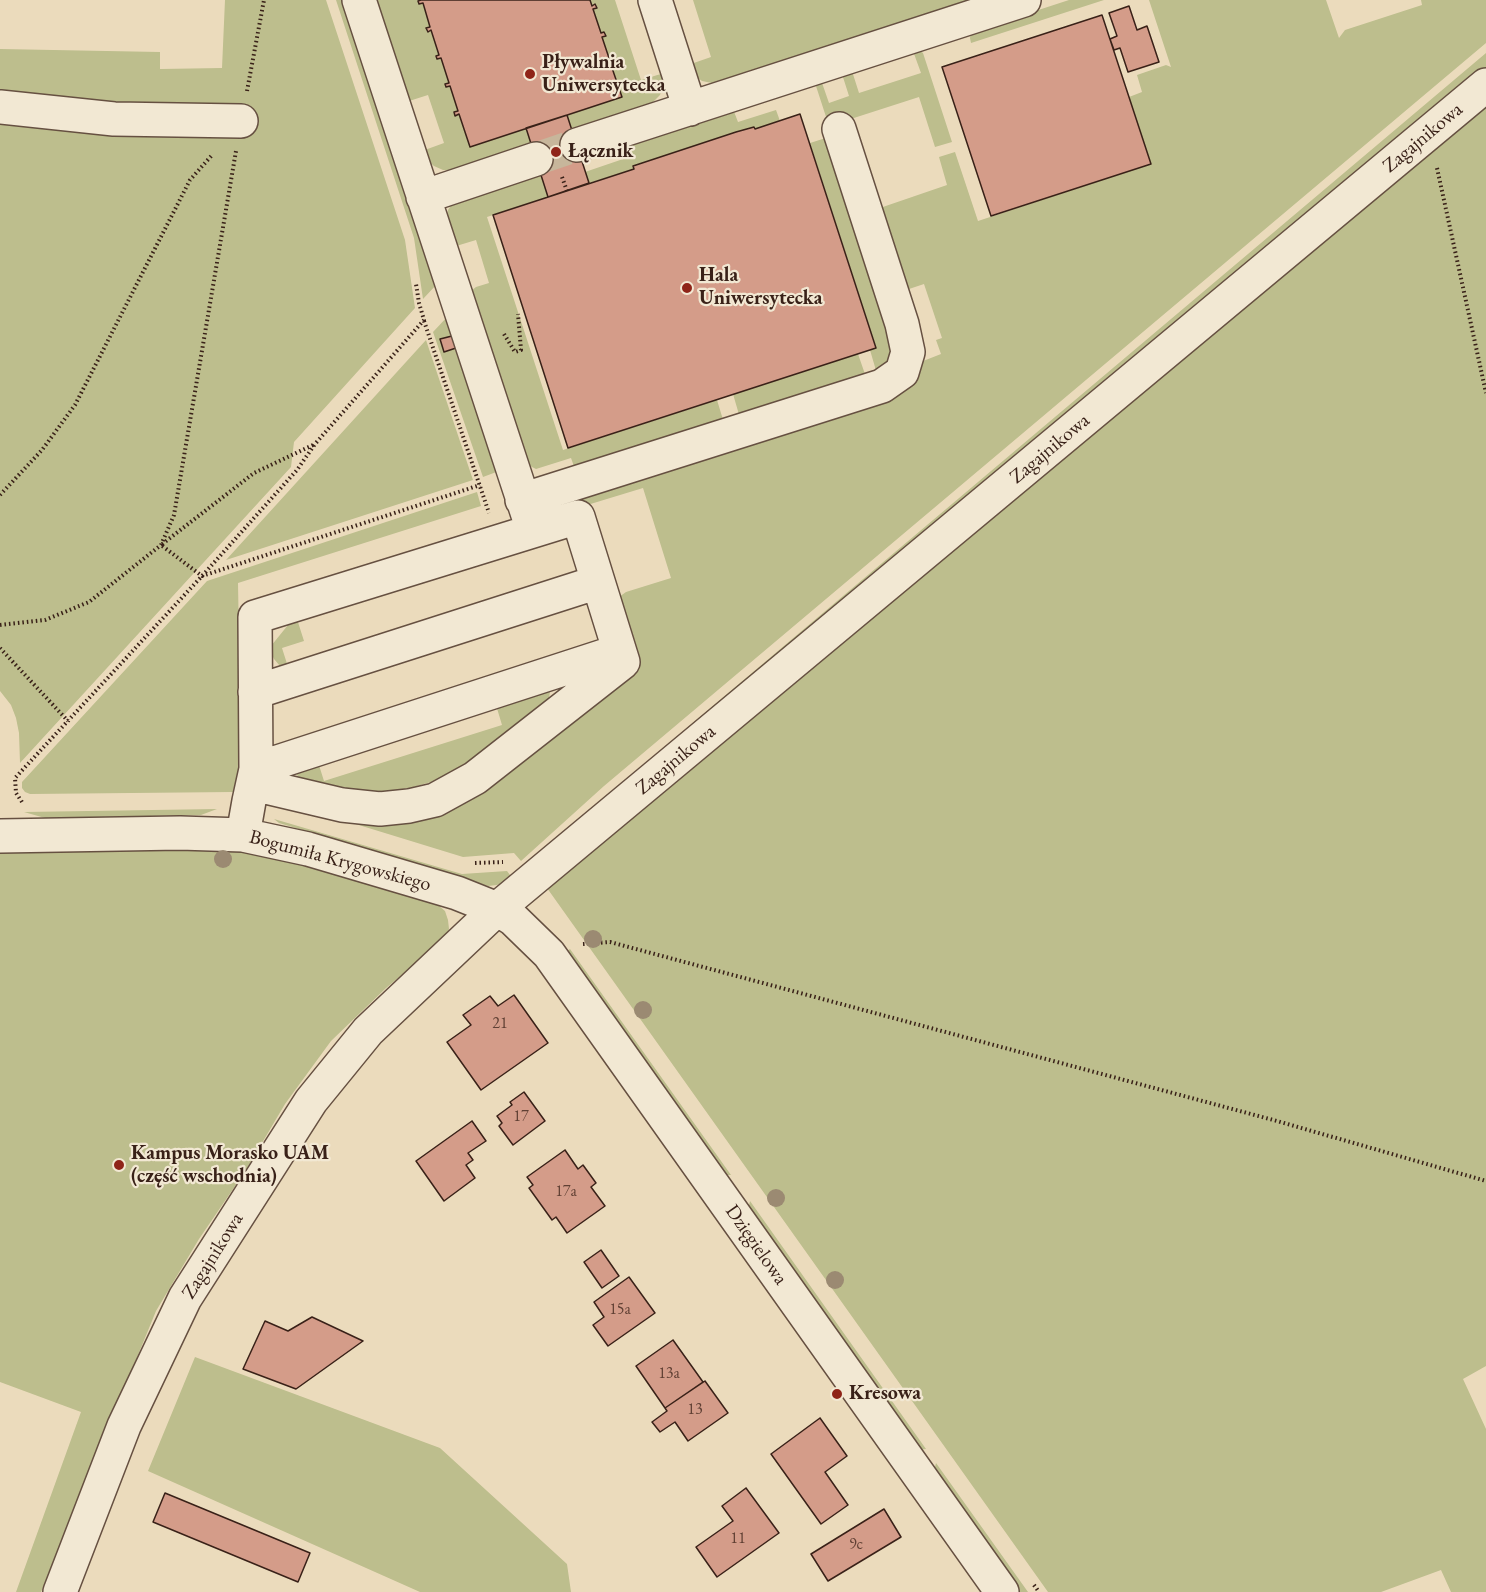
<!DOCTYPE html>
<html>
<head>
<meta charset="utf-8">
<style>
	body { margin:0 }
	canvas { display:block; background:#ebdbbc }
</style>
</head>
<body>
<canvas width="1486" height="1592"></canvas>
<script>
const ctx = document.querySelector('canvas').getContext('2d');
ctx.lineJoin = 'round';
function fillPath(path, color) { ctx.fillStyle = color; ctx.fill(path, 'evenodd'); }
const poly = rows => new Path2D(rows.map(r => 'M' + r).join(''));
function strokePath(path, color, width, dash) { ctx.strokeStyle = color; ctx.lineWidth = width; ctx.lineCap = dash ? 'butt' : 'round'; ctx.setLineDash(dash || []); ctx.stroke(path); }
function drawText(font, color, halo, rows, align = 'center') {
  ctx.font = font + ' "EB Garamond",serif'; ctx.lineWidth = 4.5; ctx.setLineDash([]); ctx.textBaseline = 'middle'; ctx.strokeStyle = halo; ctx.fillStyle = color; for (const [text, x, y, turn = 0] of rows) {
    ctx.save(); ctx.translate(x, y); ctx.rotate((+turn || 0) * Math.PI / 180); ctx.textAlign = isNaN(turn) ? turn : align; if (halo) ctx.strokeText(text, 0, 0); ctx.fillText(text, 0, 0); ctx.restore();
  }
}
const green = poly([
	[225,0,326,0,405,240,415,308,294,442,291,467,20,763,19,733,16,718,11,705,0,691,0,49,160,52,160,69,222,68],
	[336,0,345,0,437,284,423,299,414,238],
	[373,0,421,0,418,1,418,4,423,3,430,27,427,29,428,32,431,30,439,55,436,56,436,59,441,58,449,83,445,84,446,87,450,86,458,111,454,112,455,115,459,114,526,128,532,146,453,170,443,170,434,166,427,160,422,151,444,143,428,95,406,102],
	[590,0,615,0,641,80,664,73,664,84,660,95,649,106,573,132,567,115,622,97,602,37,605,35,605,33,601,33,593,9,596,8,596,5,592,6],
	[693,0,977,0,724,83,712,83,702,81,694,75,688,65,711,57],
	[1069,0,1104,0,971,43,970,38,971,32],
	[1149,0,1326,0,1339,38,1345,30,1422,5,1421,0,1486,0,1486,43,604,786,521,861,514,853,463,857,349,822,437,816,458,807,477,795,637,663,619,597,626,592,671,578,643,488,561,513,539,512,941,354,936,340,942,338,924,284,903,291,877,209,947,185,939,157,955,152,978,221,1151,164,1129,97,1142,92,1137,75,1166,65,1171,67],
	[918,49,923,53,952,142,935,147,919,97,829,126,815,83,821,80,829,103,849,96,842,74,852,71,859,93,921,73,913,51],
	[1486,53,1486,67,1030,452,541,854,695,721],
	[1486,106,1486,1366,1463,1379,1486,1429,1486,1592,1451,1592,1441,1570,1381,1592,1048,1592,547,888],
	[733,109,738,122,776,110,780,121,755,129,754,127,736,132,633,166,634,169,589,183,585,172,629,157,626,144],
	[832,136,894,356,877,374,870,350,876,347,810,143],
	[540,172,548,197,487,217,563,450,717,400,724,423,576,472,571,458,536,469,524,463,471,291,476,287,489,283,476,240,453,247,446,219,448,210,454,201],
	[448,316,499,471,483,477,433,332],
	[426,340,473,480,226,560],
	[858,354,866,377,740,418,733,394],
	[477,492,481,506,238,583,241,750,238,771,233,792,30,794,25,792,22,788,22,782,207,581],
	[297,619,304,641,282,648,289,670,280,666,274,659,270,651,271,646,288,625],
	[550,691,549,699,464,768,448,777,410,788,373,793,355,792,299,777,296,774,297,770,318,762,324,781,502,725,496,705],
	[217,809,201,815,45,818,24,812],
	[274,819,462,874,507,871,513,879,497,885,488,886,279,823],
	[210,848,242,851,314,867,438,905,445,911,448,920,449,929,445,939,386,988,331,1041,285,1104,246,1170,199,1239,156,1311,41,1592,16,1592,81,1412,0,1382,0,852],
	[570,949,731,1175,723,1175,565,953],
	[750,1201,926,1449,918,1450,748,1210],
	[195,1357,440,1448,567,1564,571,1592,420,1592,148,1471],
	[936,1463,1028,1592,1019,1592,934,1471]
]);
const building = poly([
	[421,0,590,0,592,6,595,4,597,8,593,9,601,33,604,32,606,36,602,37,610,61,614,60,615,64,611,65,622,97,470,147,459,114,455,116,454,112,458,111,450,86,446,87,445,84,449,83,441,58,437,59,436,56,439,55,431,30,428,32,426,28,430,27,423,3,419,4,418,1,421,0],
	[1129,6,1137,30,1147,26,1159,62,1128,72,1120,48,1114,50,1110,39,1117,36,1109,13,1129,6],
	[1102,15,1151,164,991,216,942,67,1102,15],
	[800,114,876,348,568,448,493,215,634,169,633,166,736,132,754,127,755,129,800,114],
	[567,115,589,183,548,197,526,128,567,115],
	[452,336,456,348,444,352,440,339,452,336],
	[514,995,548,1043,481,1090,447,1042,471,1025,463,1015,490,996,498,1006,514,995],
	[524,1092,545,1121,513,1145,499,1126,502,1123,497,1116,512,1105,510,1102,524,1092],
	[472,1121,486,1141,468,1153,473,1160,466,1165,475,1178,444,1201,416,1161,472,1121],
	[565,1150,578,1169,583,1165,596,1183,591,1187,605,1206,567,1233,556,1217,552,1220,529,1188,533,1185,527,1177,565,1150],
	[601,1250,619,1276,602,1288,584,1262,601,1250],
	[629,1277,655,1313,608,1346,593,1325,604,1317,594,1302,629,1277],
	[312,1317,363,1341,296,1389,243,1369,265,1321,288,1331,312,1317],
	[673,1340,703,1382,665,1408,636,1366,673,1340],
	[705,1381,728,1413,688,1441,675,1422,660,1432,652,1422,667,1411,665,1408,705,1381],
	[820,1418,847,1456,825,1472,848,1505,821,1524,771,1454,820,1418],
	[746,1488,779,1533,717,1577,696,1547,733,1521,722,1506,746,1488],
	[165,1493,310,1553,298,1582,153,1522,165,1493],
	[884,1509,901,1537,828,1581,811,1554,884,1509]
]);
const minorTunnel = poly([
	[536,159,577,145]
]);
const path = poly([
	[247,91,264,0],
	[1437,168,1486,393],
	[562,177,567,191],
	[424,321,489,513],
	[504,334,515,352,521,350,518,314],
	[313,445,254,473,161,545,202,576,480,485],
	[0,495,42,450,75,405,190,180,213,154],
	[0,625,45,620,89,602,161,545,174,515,236,151],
	[0,648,68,721],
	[22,802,16,793,15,778,202,576,297,470,315,444,424,320,419,303,416,284],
	[475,863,503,862],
	[583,944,610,942,1277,1121,1486,1181],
	[1034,1585,1039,1592]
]);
const minor = poly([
	[359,0,530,521],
	[655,0,690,109],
	[0,107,114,119,241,121],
	[577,145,1024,0],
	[423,197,536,159],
	[522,500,882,386,902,372,908,352,902,324,839,129],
	[255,692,598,582],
	[256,769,619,651],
	[243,835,249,801,256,769,255,617,578,517,623,662,475,778,435,800,409,806,380,809,342,805,253,784],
	[0,836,180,833,243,835,308,849,457,893,497,909,513,919,549,954,1002,1592],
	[60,1592,124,1426,185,1298,311,1101,368,1031,497,909,1486,85]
]);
const trees = [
	[223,859],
	[593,939],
	[643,1010],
	[776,1198],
	[835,1280]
];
const markers = [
	[530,74,6,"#8f2418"],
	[556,152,6,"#8f2418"],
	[687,288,6,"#8f2418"],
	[119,1165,6,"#8f2418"],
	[837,1394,6,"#8f2418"]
];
const numberNames = [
	["21",500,1024],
	["17",521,1117],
	["17a",566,1192],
	["15a",620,1310],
	["13a",669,1374],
	["13",695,1410],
	["11",738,1539],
	["9c",856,1545]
];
const poiNames = [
	["Pływalnia",542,63],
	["Uniwersytecka",542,86],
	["Łącznik",568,152],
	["Hala",699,276],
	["Uniwersytecka",699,299],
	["Kampus Morasko UAM",131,1154],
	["(część wschodnia)",131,1177],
	["Kresowa",849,1394]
];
const streetNames = [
	["Zagajnikowa",1423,138,-40],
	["Zagajnikowa",1050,449,-40],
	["Zagajnikowa",676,760,-40],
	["Bogumiła Krygowskiego",340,861,15],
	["Dzięgielowa",756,1245,55],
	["Zagajnikowa",213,1256,-58]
];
fillPath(green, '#bdbe8d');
fillPath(building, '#d49c89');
strokePath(building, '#392118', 1.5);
strokePath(minorTunnel, '#c7b69b', 33, [33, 16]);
strokePath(minor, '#665041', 36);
strokePath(path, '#392118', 4, [1.5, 3]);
strokePath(minor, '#f2e8d3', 33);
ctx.fillStyle = '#9b8a72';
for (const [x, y] of trees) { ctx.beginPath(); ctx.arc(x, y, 9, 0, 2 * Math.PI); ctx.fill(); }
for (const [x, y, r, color] of markers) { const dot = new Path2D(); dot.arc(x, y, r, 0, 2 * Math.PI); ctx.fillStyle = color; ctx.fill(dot); strokePath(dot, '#f2e8d3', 2); }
drawText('16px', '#604034', null, numberNames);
drawText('bold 20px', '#392118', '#f2e8d3', poiNames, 'left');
drawText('20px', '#392118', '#f2e8d3', streetNames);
</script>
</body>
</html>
